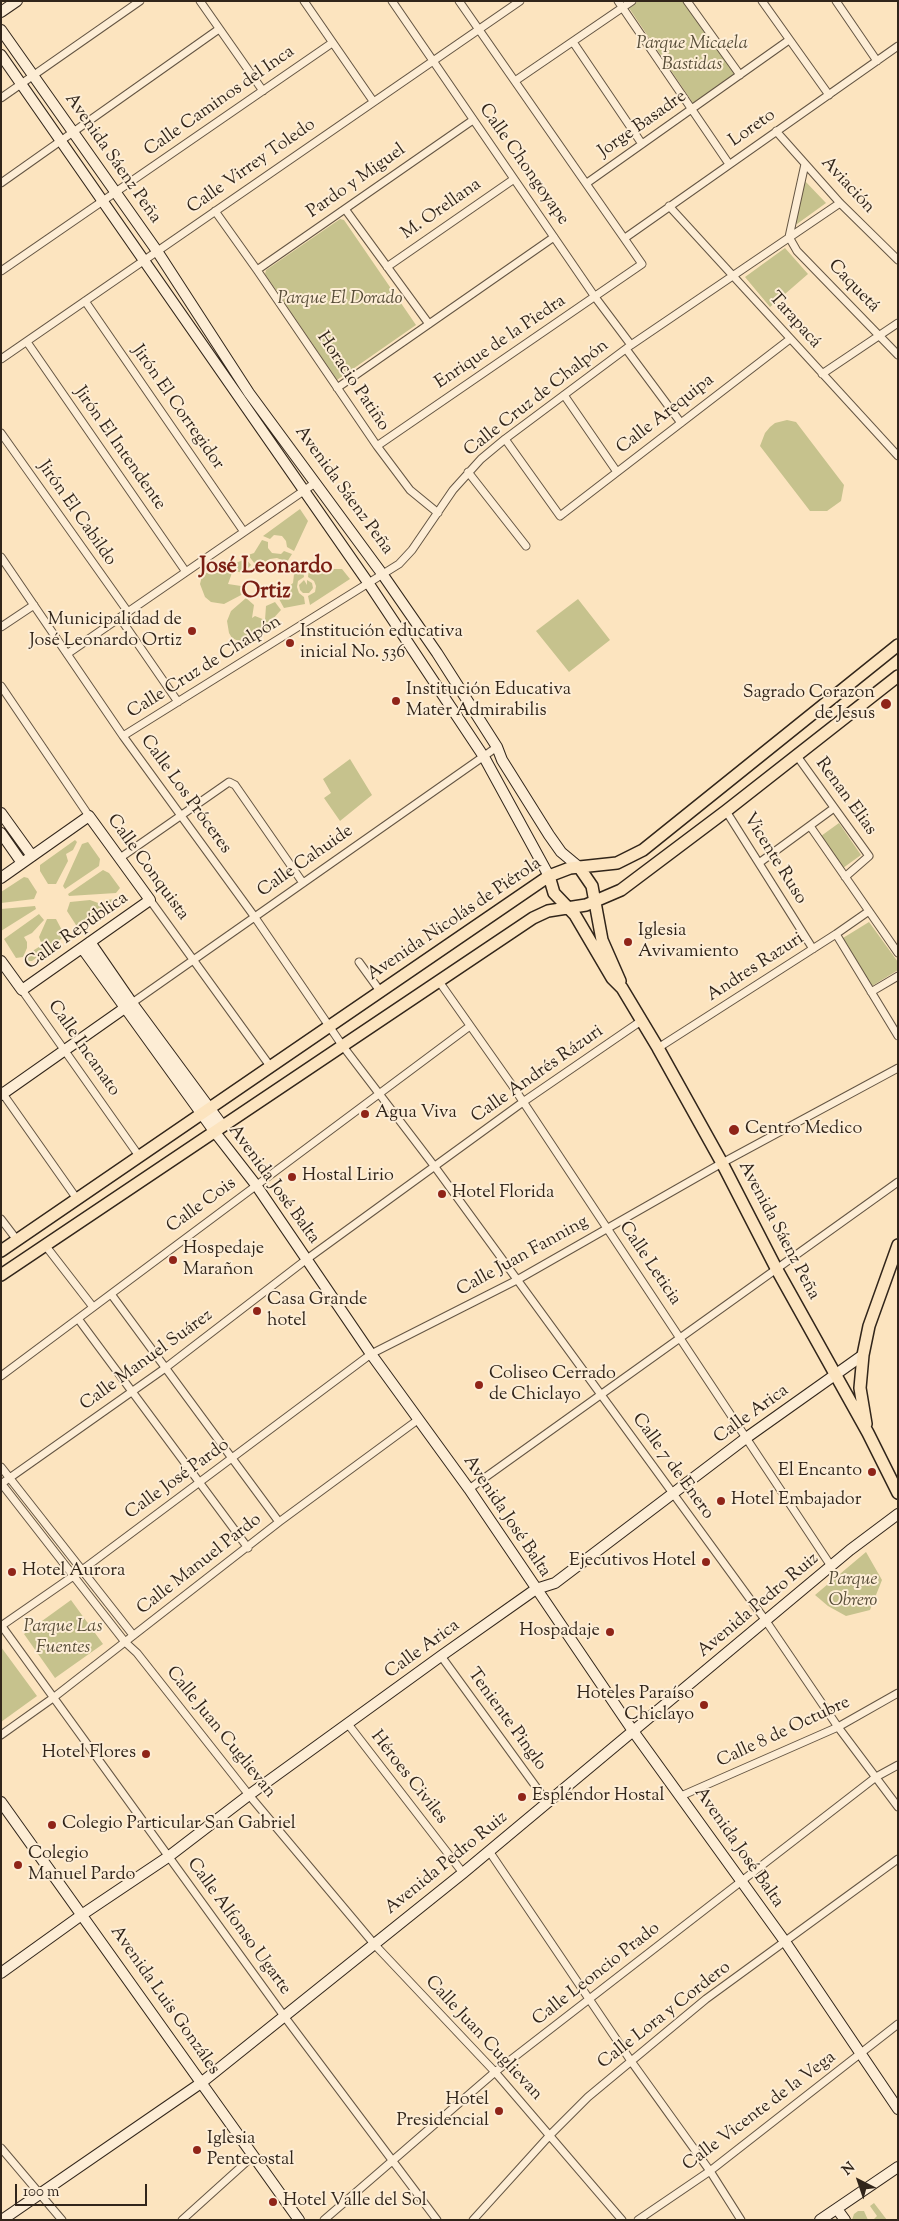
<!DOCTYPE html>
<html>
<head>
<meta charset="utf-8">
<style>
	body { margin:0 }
	#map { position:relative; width:899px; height:2221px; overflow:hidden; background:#fce4bf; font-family:"Sorts Mill Goudy",serif }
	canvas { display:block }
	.frame { position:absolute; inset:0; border:2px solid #31251a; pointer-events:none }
	.north { position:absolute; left:834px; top:2156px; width:50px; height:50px; -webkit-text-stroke:4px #fdedd5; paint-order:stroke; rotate:319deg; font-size:14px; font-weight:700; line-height:20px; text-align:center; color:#31251a }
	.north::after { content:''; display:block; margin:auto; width:18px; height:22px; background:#31251a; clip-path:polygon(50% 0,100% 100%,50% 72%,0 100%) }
	.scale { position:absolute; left:15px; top:2184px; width:132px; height:22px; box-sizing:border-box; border:2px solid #31251a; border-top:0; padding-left:6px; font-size:15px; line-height:18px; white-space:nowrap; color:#31251a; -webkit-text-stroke:4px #fdedd5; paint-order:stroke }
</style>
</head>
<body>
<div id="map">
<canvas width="899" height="2221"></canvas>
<div class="frame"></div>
<div class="north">N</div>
<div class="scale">100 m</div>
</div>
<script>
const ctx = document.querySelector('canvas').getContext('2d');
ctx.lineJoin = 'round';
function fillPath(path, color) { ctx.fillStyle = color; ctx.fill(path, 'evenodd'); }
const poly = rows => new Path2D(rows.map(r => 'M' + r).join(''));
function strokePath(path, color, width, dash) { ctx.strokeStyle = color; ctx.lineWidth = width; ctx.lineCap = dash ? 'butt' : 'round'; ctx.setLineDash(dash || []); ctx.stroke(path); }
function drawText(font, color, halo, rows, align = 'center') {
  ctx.font = font + ' "Sorts Mill Goudy",serif'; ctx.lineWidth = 4; ctx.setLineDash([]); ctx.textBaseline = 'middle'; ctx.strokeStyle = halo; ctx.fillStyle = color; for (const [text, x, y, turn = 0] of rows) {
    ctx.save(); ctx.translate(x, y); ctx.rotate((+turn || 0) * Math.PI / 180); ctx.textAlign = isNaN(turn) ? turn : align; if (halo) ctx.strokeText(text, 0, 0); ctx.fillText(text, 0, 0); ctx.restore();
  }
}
const green = poly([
	[638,1,685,1,736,73,693,103,629,8],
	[804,180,826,203,797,224,794,222],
	[340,219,344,220,416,325,337,380,265,274,266,270],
	[785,248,808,274,770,307,745,277],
	[787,420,796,422,844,485,841,501,827,511,810,511,760,446,765,433,770,427,775,423],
	[300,509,308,521,294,551,287,547,286,541,282,536,274,535,270,539,263,536],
	[262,540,268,542,268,548,272,553,281,554,284,551,292,554,287,562,277,558,270,559,261,564,257,561,255,564,248,555,254,553],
	[246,559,251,565,243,573,231,570,230,573,232,573,228,584,241,586,243,594,224,604,211,602,205,597,200,584,202,576,219,564,233,564],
	[309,569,342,569,350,579,310,605,308,596,315,592,316,586,314,581,308,577],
	[293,570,303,570,304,577,298,581,297,587,299,593,304,597,305,604,284,608,279,599,284,597,281,593,293,583,294,574],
	[307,580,312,583,313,588,309,593,303,593,300,590,299,585,304,580,307,585],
	[246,598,254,605,252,618,255,616,265,620,266,606,275,602,281,610,271,621,266,633,252,643,245,644,232,638,229,633,227,621,231,611],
	[578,599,610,640,569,672,536,631],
	[350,759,372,795,340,821,324,798,331,793,323,779],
	[839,823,861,855,843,868,821,836],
	[75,840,77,842,73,850,66,854,68,861,56,884,48,884,40,871,40,865],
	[88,842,100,859,99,866,65,889,63,886,82,844],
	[103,870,109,873,120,888,116,893,69,896,68,894],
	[24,877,28,878,37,892,34,899,1,903,1,892],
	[116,899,116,901,83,925,76,925,67,911,70,902,90,900,101,904,106,900],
	[35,906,36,909,1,931,1,909],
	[39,914,44,920,32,933,24,937,27,942,27,948,23,957,16,958,4,939],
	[47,919,56,919,65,936,32,961,24,961,28,954,32,953,34,950,42,945,39,937],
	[869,922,898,962,898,970,872,986,843,938],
	[866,1552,882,1580,870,1610,846,1616,828,1606,815,1595],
	[71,1600,103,1644,55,1678,24,1634],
	[1,1647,37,1696,1,1722],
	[874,2203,887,2220,873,2220,877,2216,870,2206],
	[858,2211,864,2211,868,2220,852,2220,854,2214]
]);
const street = poly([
	[200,1,263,91],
	[304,1,373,101],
	[392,1,595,297,631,345],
	[618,1,729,164],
	[687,1,740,75],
	[762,1,829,95],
	[836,1,877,61],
	[573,42,642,144],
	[515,81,632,1],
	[1,98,140,1],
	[776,131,840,203,898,260],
	[805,164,789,237,797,251,898,355],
	[1,183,219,29],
	[587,183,789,40],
	[669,206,898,456],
	[345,209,429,324],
	[215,211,257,270,377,446,410,490,438,513],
	[625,238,898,46],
	[387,267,514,179],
	[257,270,473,120],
	[1,271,332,43],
	[85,301,244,532],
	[27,342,186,572],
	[626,349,681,423],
	[1,359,520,1],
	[822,374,898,323],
	[337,388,554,237],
	[564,395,617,472],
	[1,433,128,612],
	[505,439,560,516,790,339],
	[377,446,642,264,459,1],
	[468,472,526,546],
	[1,557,123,736,254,916,342,1045,435,1167,766,1621,838,1727,898,1807],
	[120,618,178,702],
	[1,627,34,605],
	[67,654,315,483],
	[1,686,89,816],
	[123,736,399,564,412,550,453,490,481,459,505,439,631,345,840,203],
	[797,756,869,856,845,877],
	[726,811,813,949],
	[810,826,898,953],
	[120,858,229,782,235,785,303,883],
	[759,863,834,808],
	[150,900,270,1066],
	[836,934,898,1036],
	[359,962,380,991],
	[438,980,514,1088,831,1566],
	[22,990,139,1156],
	[871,992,898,976],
	[132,1003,497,747],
	[658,1048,836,934,869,911],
	[1,1091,77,1199],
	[1,1219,17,1240],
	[45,1245,93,1307],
	[111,1294,279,1522],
	[79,1320,248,1548],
	[1,1376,470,1026],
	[1,1467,133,1635],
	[1,1483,125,1642,137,1653,249,1795,375,1945,495,2072,622,2220],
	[1,1484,164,1369,307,1259,523,1102,641,1021],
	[469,1489,898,1182],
	[1,1625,284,2016,437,2220],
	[1,1626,82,1570,371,1354,517,1280,722,1163,898,1068],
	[441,1656,547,1802],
	[348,1724,463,1873],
	[1,1735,53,1698,279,1522,419,1419],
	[681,1796,838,1727,898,1693],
	[489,1851,631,2061,710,2171,741,2220],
	[1,2148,62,2220],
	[182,2220,253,2156],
	[324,2220,495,2072,876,1777,898,1765],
	[473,2220,550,2135,588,2097,706,1999,898,1859],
	[638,2220,710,2171,898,2024]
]);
const secondary = poly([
	[1,12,17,1],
	[1,30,157,251,249,393,383,575,437,653,497,747,502,760,549,835,561,852,579,867],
	[1,55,369,584,484,757,549,876],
	[1,813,32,856],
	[1,833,22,863],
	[1,878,89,816,150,900,22,990,1,961],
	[90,942,132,1003,222,1125],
	[82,948,214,1131,256,1185,371,1354,469,1489,633,1731,786,1943,898,2109],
	[1,1095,129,1005],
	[1,1802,299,2220],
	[1,1973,83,1914,168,1857,249,1795,441,1656,536,1589,555,1583,746,1438,863,1355],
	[837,2209,845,2220],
	[2,2220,201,2083,463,1873,850,1550,898,1514],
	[820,2220,898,2167]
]);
const primary = poly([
	[579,867,592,886,602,940,620,981],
	[549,876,554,893,575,915,612,978,622,988,658,1048,722,1163,776,1268,868,1433,898,1493],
	[1,1251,549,876,570,868,617,863,643,850,898,645],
	[1,1275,533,918,548,911,586,905,621,890,726,811,898,676],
	[866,1424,860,1388,863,1355,869,1326,898,1245]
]);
const markers = [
	[192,631,5,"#8f2418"],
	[290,643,5,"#8f2418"],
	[396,701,5,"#8f2418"],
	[886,704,6,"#8f2418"],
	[628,942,5,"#8f2418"],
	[365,1114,5,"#8f2418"],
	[734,1130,6,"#8f2418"],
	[292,1177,5,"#8f2418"],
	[442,1194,5,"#8f2418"],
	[173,1260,5,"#8f2418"],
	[257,1311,5,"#8f2418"],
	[479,1385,5,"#8f2418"],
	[872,1472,5,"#8f2418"],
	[721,1501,5,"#8f2418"],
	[706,1562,5,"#8f2418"],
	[12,1572,5,"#8f2418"],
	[610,1632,5,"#8f2418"],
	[704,1705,5,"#8f2418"],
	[146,1754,5,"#8f2418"],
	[522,1797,5,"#8f2418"],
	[52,1825,5,"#8f2418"],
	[18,1865,5,"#8f2418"],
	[499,2111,5,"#8f2418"],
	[197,2150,5,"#8f2418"],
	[273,2202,5,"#8f2418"]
];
const parkNames = [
	["Parque Micaela",692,45],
	["Bastidas",692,66],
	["Parque El Dorado",340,300],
	["Parque",853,1581],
	["Obrero",853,1602],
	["Parque Las",63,1628],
	["Fuentes",63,1649]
];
const streetNames = [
	["Calle Caminos del Inca",220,102,-35],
	["Jorge Basadre",643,125,-35],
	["Loreto",753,129,-35],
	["Avenida Sáenz Peña",112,159,55],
	["Calle Chongoyape",523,165,55],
	["Calle Virrey Toledo",252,167,-35],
	["Pardo y Miguel",357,182,-35],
	["Aviación",847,186,47],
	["M. Orellana",442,210,-35],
	["Caquetá",853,287,46],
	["Tarapacá",794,321,48],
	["Enrique de la Piedra",501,343,-34],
	["Horacio Patiño",352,382,56],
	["Calle Cruz de Chalpón",537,399,-38],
	["Jirón El Corregidor",177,408,55],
	["Calle Arequipa",666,415,-38],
	["Jirón El Intendente",119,449,55],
	["Avenida Sáenz Peña",343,491,54],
	["Jirón El Cabildo",76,514,55],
	["Calle Cruz de Chalpón",205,668,-32],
	["Calle Los Próceres",185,795,54],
	["Renan Elias",845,797,54],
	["Vicente Ruso",774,859,58],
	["Calle Cahuide",306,862,-35],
	["Calle Conquista",147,868,54],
	["Avenida Nicolás de Piérola",455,920,-34],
	["Calle República",77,932,-35],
	["Andres Razuri",756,968,-33],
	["Calle Incanato",83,1049,55],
	["Calle Andrés Rázuri",538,1075,-35],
	["Avenida José Balta",273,1185,54],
	["Calle Cois",202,1206,-36],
	["Avenida Sáenz Peña",778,1231,62],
	["Calle Juan Fanning",523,1257,-29],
	["Calle Leticia",649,1264,56],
	["Calle Manuel Suárez",147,1361,-36],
	["Calle Arica",752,1415,-36],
	["Calle 7 de Enero",672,1467,54],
	["Calle José Pardo",178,1480,-36],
	["Avenida José Balta",506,1517,56],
	["Calle Manuel Pardo",200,1565,-38],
	["Avenida Pedro Ruiz",759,1606,-40],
	["Calle Arica",423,1650,-36],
	["Teniente Pinglo",506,1720,54],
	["Calle Juan Cuglievan",220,1733,51],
	["Calle 8 de Octubre",784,1733,-25],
	["Héroes Civiles",408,1778,52],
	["Avenida José Balta",738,1848,55],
	["Avenida Pedro Ruiz",447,1864,-39],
	["Calle Alfonso Ugarte",238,1927,54],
	["Calle Leoncio Prado",597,1975,-38],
	["Avenida Luis Gonzáles",164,2001,55],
	["Calle Lora y Cordero",665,2016,-38],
	["Calle Juan Cuglievan",483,2039,47],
	["Calle Vicente de la Vega",760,2112,-37]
];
const poiNames = [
	["Municipalidad de",182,621,"right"],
	["José Leonardo Ortiz",182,642,"right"],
	["Institución educativa",300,633],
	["inicial No. 536",300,654],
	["Institución Educativa",406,691],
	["Mater Admirabilis",406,712],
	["Sagrado Corazon",875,694,"right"],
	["de Jesus",875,715,"right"],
	["Iglesia",638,932],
	["Avivamiento",638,953],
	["Agua Viva",375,1114],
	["Centro Medico",745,1130],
	["Hostal Lirio",302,1177],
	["Hotel Florida",452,1194],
	["Hospedaje",183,1250],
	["Marañon",183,1271],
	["Casa Grande",267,1301],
	["hotel",267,1322],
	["Coliseo Cerrado",489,1375],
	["de Chiclayo",489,1396],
	["El Encanto",862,1472,"right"],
	["Hotel Embajador",731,1501],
	["Ejecutivos Hotel",696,1562,"right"],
	["Hotel Aurora",22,1572],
	["Hospadaje",600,1632,"right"],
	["Hoteles Paraíso",694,1695,"right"],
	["Chiclayo",694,1716,"right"],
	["Hotel Flores",136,1754,"right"],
	["Espléndor Hostal",532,1797],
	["Colegio Particular San Gabriel",62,1825],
	["Colegio",28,1855],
	["Manuel Pardo",28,1876],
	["Hotel",489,2101,"right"],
	["Presidencial",489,2122,"right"],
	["Iglesia",207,2140],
	["Pentecostal",207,2161],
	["Hotel Valle del Sol",283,2202]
];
const districtNames = [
	["José Leonardo",266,568],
	["Ortiz",266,593]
];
fillPath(green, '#c6c28d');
strokePath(street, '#645543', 9);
strokePath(secondary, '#31251a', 12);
strokePath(primary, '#31251a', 14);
strokePath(street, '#fdedd5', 7);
strokePath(secondary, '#fdedd5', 10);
strokePath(primary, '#fce4bf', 11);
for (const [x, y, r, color] of markers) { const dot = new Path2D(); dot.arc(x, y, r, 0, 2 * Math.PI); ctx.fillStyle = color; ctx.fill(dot); strokePath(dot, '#fdedd5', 2); }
drawText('italic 18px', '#564c37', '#fdedd5', parkNames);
drawText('18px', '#31251a', '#fdedd5', streetNames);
drawText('18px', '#31251a', '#fdedd5', poiNames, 'left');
drawText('bold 22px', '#7a1f14', '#fdedd5', districtNames);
</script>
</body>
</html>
